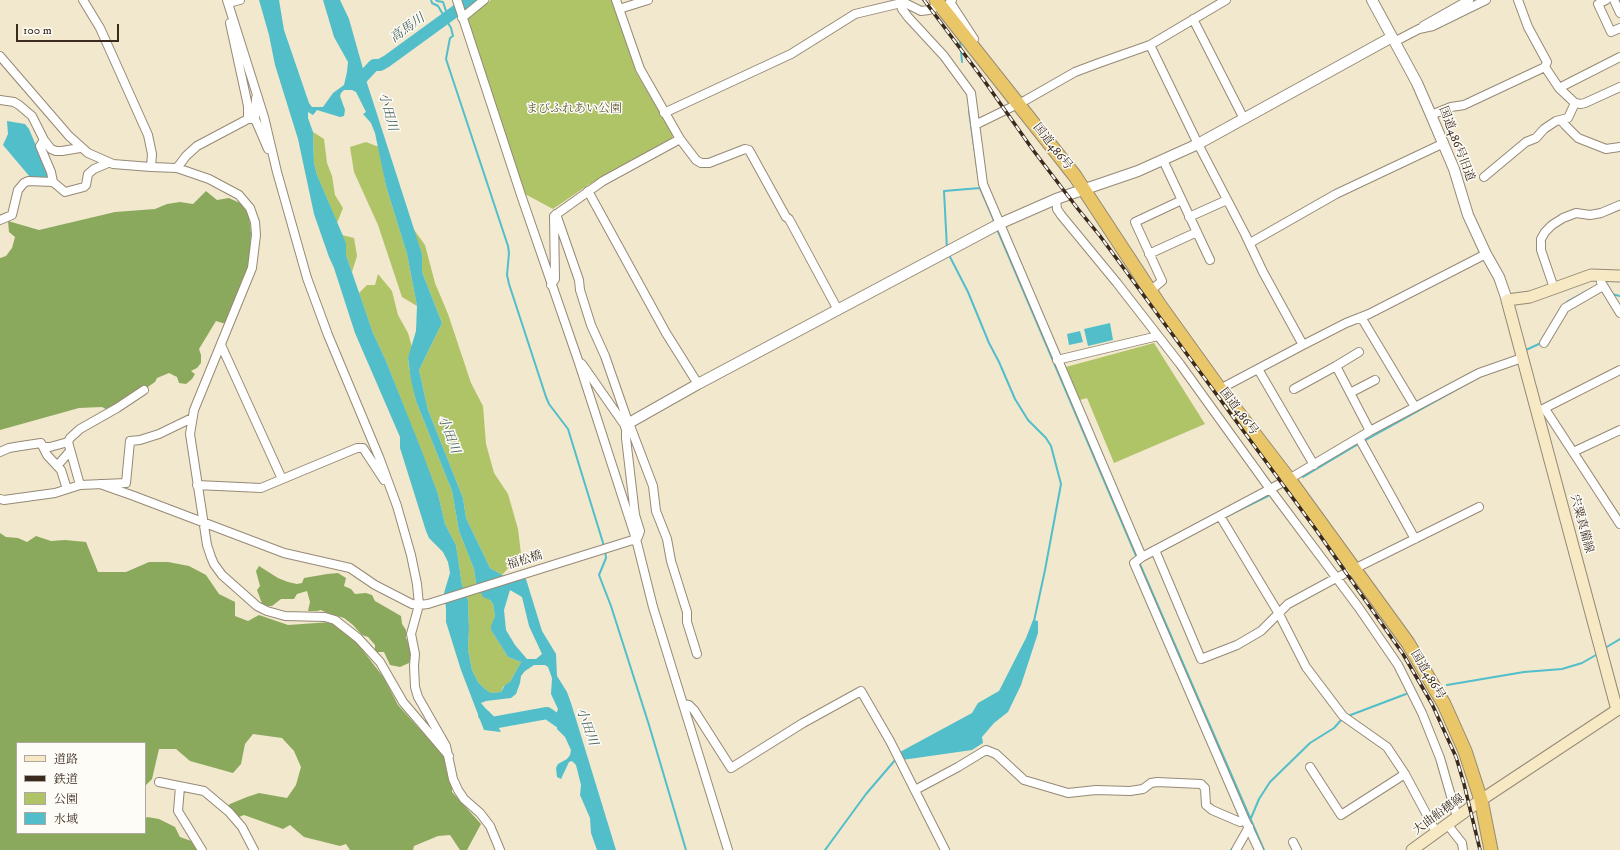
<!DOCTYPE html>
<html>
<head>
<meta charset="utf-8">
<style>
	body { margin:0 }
	#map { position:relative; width:1620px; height:850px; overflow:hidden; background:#f1e8ce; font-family:"IM FELL DW Pica","Noto Serif JP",serif }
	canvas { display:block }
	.legend { position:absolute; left:16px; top:742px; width:130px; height:92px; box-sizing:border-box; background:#fdfcf7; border:1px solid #afa8a0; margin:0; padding:5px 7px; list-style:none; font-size:12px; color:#3b2a1e }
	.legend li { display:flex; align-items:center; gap:8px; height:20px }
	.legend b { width:20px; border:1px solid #afa8a0 }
	.scale { position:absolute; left:16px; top:24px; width:103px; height:18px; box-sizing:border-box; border:2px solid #3b2a1e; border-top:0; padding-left:5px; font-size:12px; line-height:14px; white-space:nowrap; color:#3b2a1e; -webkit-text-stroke:3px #fdfcf7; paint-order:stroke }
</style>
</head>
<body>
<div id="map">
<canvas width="1620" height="850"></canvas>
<ul class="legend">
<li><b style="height:5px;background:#f6e9c3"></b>道路</li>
<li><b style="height:5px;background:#3b2a1e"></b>鉄道</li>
<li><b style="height:11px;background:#afc367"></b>公園</li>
<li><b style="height:11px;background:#51beca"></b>水域</li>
</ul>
<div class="scale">100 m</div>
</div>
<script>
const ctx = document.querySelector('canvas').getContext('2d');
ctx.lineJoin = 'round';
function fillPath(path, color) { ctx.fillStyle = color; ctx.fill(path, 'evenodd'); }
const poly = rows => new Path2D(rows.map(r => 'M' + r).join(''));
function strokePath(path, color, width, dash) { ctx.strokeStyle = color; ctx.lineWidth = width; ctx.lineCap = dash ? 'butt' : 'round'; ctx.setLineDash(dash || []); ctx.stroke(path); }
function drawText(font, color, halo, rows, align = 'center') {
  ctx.font = font + ' "IM FELL DW Pica","Noto Serif JP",serif'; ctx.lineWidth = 3; ctx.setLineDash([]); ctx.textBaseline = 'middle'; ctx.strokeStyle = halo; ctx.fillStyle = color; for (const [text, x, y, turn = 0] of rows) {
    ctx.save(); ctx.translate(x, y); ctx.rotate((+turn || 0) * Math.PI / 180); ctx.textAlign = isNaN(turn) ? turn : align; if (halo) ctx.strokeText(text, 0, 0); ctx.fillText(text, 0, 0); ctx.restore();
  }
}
const green = poly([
	[491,0,612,0,636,72,673,135,671,141,588,185,553,209,525,194,467,19],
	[313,132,324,139,327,163,332,176,335,195,343,208,337,223,317,175,314,163],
	[366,142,379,147,386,186,407,254,417,306,402,297,378,225,354,172,350,147],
	[412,227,425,245,435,283,448,314,471,383,483,406,486,444,494,473,508,494,518,529,521,554,502,575,490,568,466,518,463,498,428,410,419,370,442,323,422,272,422,254],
	[342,235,354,238,357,256,352,272,346,255,346,243],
	[378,274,392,291,398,315,408,333,412,347,408,358,409,367,416,401,452,491,459,531,474,569,476,583,493,604,495,616,491,630,508,657,521,662,510,682,503,687,501,692,491,693,485,689,478,682,472,670,468,649,469,630,468,600,462,585,456,545,445,524,438,494,386,361,373,333,359,293,367,285,375,285],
	[1154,343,1205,424,1114,463,1087,398,1080,400,1066,367]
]);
const forest = poly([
	[206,191,217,200,229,198,242,204,249,216,251,233,250,263,226,324,216,321,199,349,201,355,201,363,197,368,191,371,195,374,192,379,186,384,179,383,177,377,169,373,157,378,155,382,142,391,108,410,102,407,79,408,0,430,0,258,6,256,12,248,15,237,9,232,8,221,39,230,115,212,155,209,167,204,180,202,193,204],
	[0,533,6,537,18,538,27,542,36,536,51,541,65,540,86,542,98,572,126,572,149,562,168,562,189,566,206,575,219,594,235,602,235,616,248,621,259,615,288,625,331,622,358,644,384,678,398,705,444,756,452,776,452,792,481,824,467,850,460,850,450,835,438,836,414,846,413,850,350,850,346,844,340,846,304,837,290,825,283,829,244,815,239,817,227,807,230,804,247,797,259,793,287,798,296,785,301,767,294,751,282,738,253,734,245,744,241,764,233,773,190,761,176,749,159,749,152,779,145,786,145,743,17,743,17,833,145,833,145,819,147,817,159,819,175,827,180,837,194,842,199,850,0,850],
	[259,566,278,578,288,582,297,584,302,583,304,578,327,574,338,573,346,578,344,586,351,589,355,594,366,593,372,595,375,601,401,616,402,624,406,630,406,638,410,646,411,657,409,663,400,667,390,665,384,652,377,652,375,650,375,645,368,637,362,635,353,625,344,618,327,613,321,610,317,611,308,611,310,602,307,591,297,594,294,599,281,599,272,606,263,606,257,590,260,586,256,571]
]);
const water = poly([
	[259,0,279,0,284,30,309,103,312,107,323,107,333,93,344,85,347,72,348,62,334,37,323,0,340,0,349,19,367,83,422,254,422,272,442,323,419,370,428,410,463,498,466,518,490,568,502,575,526,579,542,631,556,654,557,676,567,692,571,703,616,850,597,850,591,833,590,818,580,795,581,785,576,765,572,761,569,762,561,779,557,777,556,768,558,764,567,759,570,755,571,750,565,737,557,729,557,712,558,709,551,694,552,678,548,667,545,665,534,665,525,671,521,676,520,683,516,694,511,698,486,701,481,703,492,716,501,732,484,730,461,670,446,622,446,608,444,593,450,573,448,562,443,552,429,538,426,531,400,448,400,437,355,333,334,268,329,257,314,214,298,139,275,65,269,35],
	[344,90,352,90,356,92,366,112,363,114,371,123,375,133,386,186,407,254,417,306,416,331,408,358,411,380,416,401,452,491,459,531,474,569,476,583,483,597,490,600,493,604,495,616,491,626,491,630,508,657,521,662,510,682,505,685,501,692,491,693,485,689,478,682,472,670,468,649,469,630,468,600,462,585,456,545,445,524,438,494,421,449,386,361,373,333,346,255,346,243,317,175,314,163,313,132,308,118,308,112,313,115,317,110,340,117,344,116,345,110,340,96,341,93],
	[510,590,522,597,529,626,542,654,536,659,527,659,515,645,506,630,504,610],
	[7,121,25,124,29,129,50,179,30,177,3,145,8,134],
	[1110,323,1113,340,1088,346,1084,329],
	[1080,331,1083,342,1069,345,1067,334],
	[1033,620,1038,621,1038,633,1021,685,1008,712,994,723,982,737,983,743,972,750,902,760,900,752,972,713,978,703,999,691,1026,638]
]);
const stream = poly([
	[431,0,432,3,438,6,451,28,453,36,450,38,446,59,508,246,509,253,507,275,509,284,546,397,549,404,568,429,604,546],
	[436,0,437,1,443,2,448,17],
	[960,41,962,62],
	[969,111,978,174],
	[980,188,995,223],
	[997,229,1137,558],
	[947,249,944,191,980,188],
	[949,255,968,292,989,343,999,362,1015,399,1028,420,1046,438,1051,446,1061,484,1045,570,1034,621],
	[1611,294,1620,296],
	[1567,302,1587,291],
	[1526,350,1541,343],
	[1364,441,1472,381],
	[1303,477,1360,443],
	[1225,517,1268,496],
	[605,550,606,558,599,575,611,606,649,725,686,850],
	[1139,562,1264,850],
	[1605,648,1620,639],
	[1447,685,1524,672,1562,669,1582,663,1596,655],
	[1348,716,1406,694],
	[1251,818,1259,799,1270,782,1310,743,1334,728,1342,719],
	[825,850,866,794,896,759],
	[1231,850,1232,849]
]);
const river = poly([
	[361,79,374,65,380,65,387,61,471,0],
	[484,715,492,723,547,713,570,729]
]);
const minor = poly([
	[83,0,100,28,148,135,152,154,151,167],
	[227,0,264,117,277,172,307,278,328,335,379,457,397,506,411,555,417,584,419,605,411,634,415,654,414,666,415,687,418,697,446,746,453,779,458,790,464,799,480,813,490,826,500,850],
	[457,0,521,195,579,363,636,539,653,607,728,850],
	[900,0,902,9,908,17,944,56,971,93,983,184,1142,557,1134,563,1245,820],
	[952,0,950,2,974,39],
	[1518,0,1528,27,1547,62,1545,67],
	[1606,0,1598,4,1611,32,1620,28],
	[1614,0,1620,13],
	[228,3,240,0],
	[619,9,648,0],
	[462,18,484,0],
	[1193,19,1244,119],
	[1423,26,1469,0],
	[1394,42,1419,29,1433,26,1486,0],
	[1150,45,1198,144,1245,234,1263,272,1303,345],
	[0,56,69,136,88,153,113,164,151,167,177,168,209,179,239,195,250,208,255,222,256,235,252,268,194,410,190,434,207,545,211,557,214,564,222,575,257,606,267,611,285,616,325,617,335,620,358,638,380,662,403,702,449,756],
	[1545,67,1559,88,1575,103,1581,104,1585,103,1620,87],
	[1559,88,1620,57],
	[0,100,14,102,19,105,32,116,44,140,51,149,56,151,62,151,80,148],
	[664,113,791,54,855,14,901,3,907,4,921,11,929,10,940,5],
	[1431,115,1451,107,1464,105,1545,67],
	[248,119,255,119,268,149],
	[255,119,256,98],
	[1561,120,1565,125,1578,138,1606,149,1620,147],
	[975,125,1026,100,1075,72,1099,63,1150,45,1226,0],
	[680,139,696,160,701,163,709,163,745,149,749,150,786,217,789,219,838,310],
	[44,140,40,146,51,172,53,182,65,192,84,187,86,185,88,174,94,169,108,163],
	[1163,160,1210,260],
	[177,168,186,156,197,146,248,119,248,106,230,23],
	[1484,177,1526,142,1536,138,1544,129,1556,121,1568,118,1575,103],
	[588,191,666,333,698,384],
	[1056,199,1057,209,1061,215,1117,283,1180,364,1270,489,1359,608,1398,665,1422,713,1440,758,1457,817],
	[556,214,579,280,580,290,591,325,605,356,627,419,629,423,653,486,656,511,667,539,671,561,687,612,687,622,697,654],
	[1189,217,1227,200],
	[0,220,12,215,18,190,24,183,28,181,53,182],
	[1250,243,1336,194,1444,143],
	[1149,254,1197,232],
	[1601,282,1620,313],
	[551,285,555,279,554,216,603,181,680,139,640,69,616,0],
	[1554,288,1541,250,1541,239,1545,232,1552,225,1563,218,1576,213,1590,215,1601,213,1620,205],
	[1150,291,1162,281,1135,222,1182,200],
	[1361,317,1415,407],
	[1544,343,1565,308,1603,286],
	[221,345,282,479],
	[1057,360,1158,336],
	[1336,366,1359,352],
	[1258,369,1314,465],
	[1220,389,1303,345,1346,323,1369,314,1486,254],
	[1294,389,1336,366,1370,431],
	[1350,393,1375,380],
	[1545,409,1620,524],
	[1541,410,1620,370],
	[1359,438,1415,539],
	[43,447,47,455,61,470,67,489],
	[0,452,9,448,21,446,41,443,43,447,50,447,68,442],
	[1573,452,1620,430],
	[57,466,70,451],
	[100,484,134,496,284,553,350,568,375,585,412,604,419,605,428,604,636,539,638,537,640,531,635,515,626,438,626,427,582,364],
	[80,485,68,442,70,438,80,429,117,408,144,390],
	[197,485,261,488,357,448,363,448,384,480],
	[0,499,4,500,55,493,80,485,126,483,130,441,140,440,159,434,192,418],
	[1220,516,1279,614,1306,667,1343,716,1387,747,1405,774,1436,832],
	[1155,550,1201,659,1237,645,1261,631,1288,604,1336,578,1479,507],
	[1142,557,1289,479,1370,431,1479,373,1522,358],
	[683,704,689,705,694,710,731,768,803,723,861,691,890,741,945,850],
	[1310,767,1341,815,1405,774],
	[159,782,204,791,229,812,242,827,254,850],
	[180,787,178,811,202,850],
	[915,790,958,767,986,750,996,754,1024,780,1068,793,1096,790,1130,791,1143,789,1151,783,1157,782,1201,784,1205,788,1206,805,1212,810,1240,822,1245,820,1259,850],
	[1447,824,1462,843,1463,850],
	[1293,842,1297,850],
	[1236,850,1249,827]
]);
const tertiary = poly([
	[1372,0,1417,83,1431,115,1454,169,1468,215,1486,254,1499,277,1507,300],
	[626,427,629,423,698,384,999,224,1056,199,1138,171,1198,144,1392,37]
]);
const secondary = poly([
	[1412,850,1481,800,1617,710,1507,300,1530,297,1544,292,1591,275,1620,276]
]);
const trunk = poly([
	[936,0,1075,176,1159,304,1220,389,1289,479,1408,643,1444,704,1465,751,1481,800,1491,850]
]);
const rail = poly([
	[924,0,983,79,1033,150,1078,209,1100,236,1314,527,1403,654,1432,704,1456,757,1464,784,1480,850]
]);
const parkNames = [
	["まびふれあい公園",574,110]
];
const streetNames = [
	["国道486号旧道",1456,144,69],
	["国道486号",1052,147,52],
	["国道486号",1238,412,53],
	["宍粟真備線",1581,524,75],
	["福松橋",525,561,-17],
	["国道486号",1427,675,59],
	["大曲船穂線",1439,815,-36]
];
const waterNames = [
	["高馬川",408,29,-36],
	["小田川",387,112,75],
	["小田川",448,435,69],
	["小田川",586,727,70]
];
fillPath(green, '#afc367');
fillPath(forest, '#8ba95c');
fillPath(water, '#51beca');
strokePath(stream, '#51beca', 2);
strokePath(river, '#51beca', 12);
strokePath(minor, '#968976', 10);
strokePath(tertiary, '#968976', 12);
strokePath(secondary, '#968976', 13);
strokePath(trunk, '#968976', 15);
strokePath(minor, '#fff', 8);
strokePath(tertiary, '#fff', 10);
strokePath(secondary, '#f6e9c3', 11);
strokePath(trunk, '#e9c769', 13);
strokePath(rail, '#3b2a1e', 3.5);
strokePath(rail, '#fdfcf7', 2, [6]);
drawText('12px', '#5e5834', '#fdfcf7', parkNames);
drawText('12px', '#3b2a1e', '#fdfcf7', streetNames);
drawText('italic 13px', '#435e5a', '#fdfcf7', waterNames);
</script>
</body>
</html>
